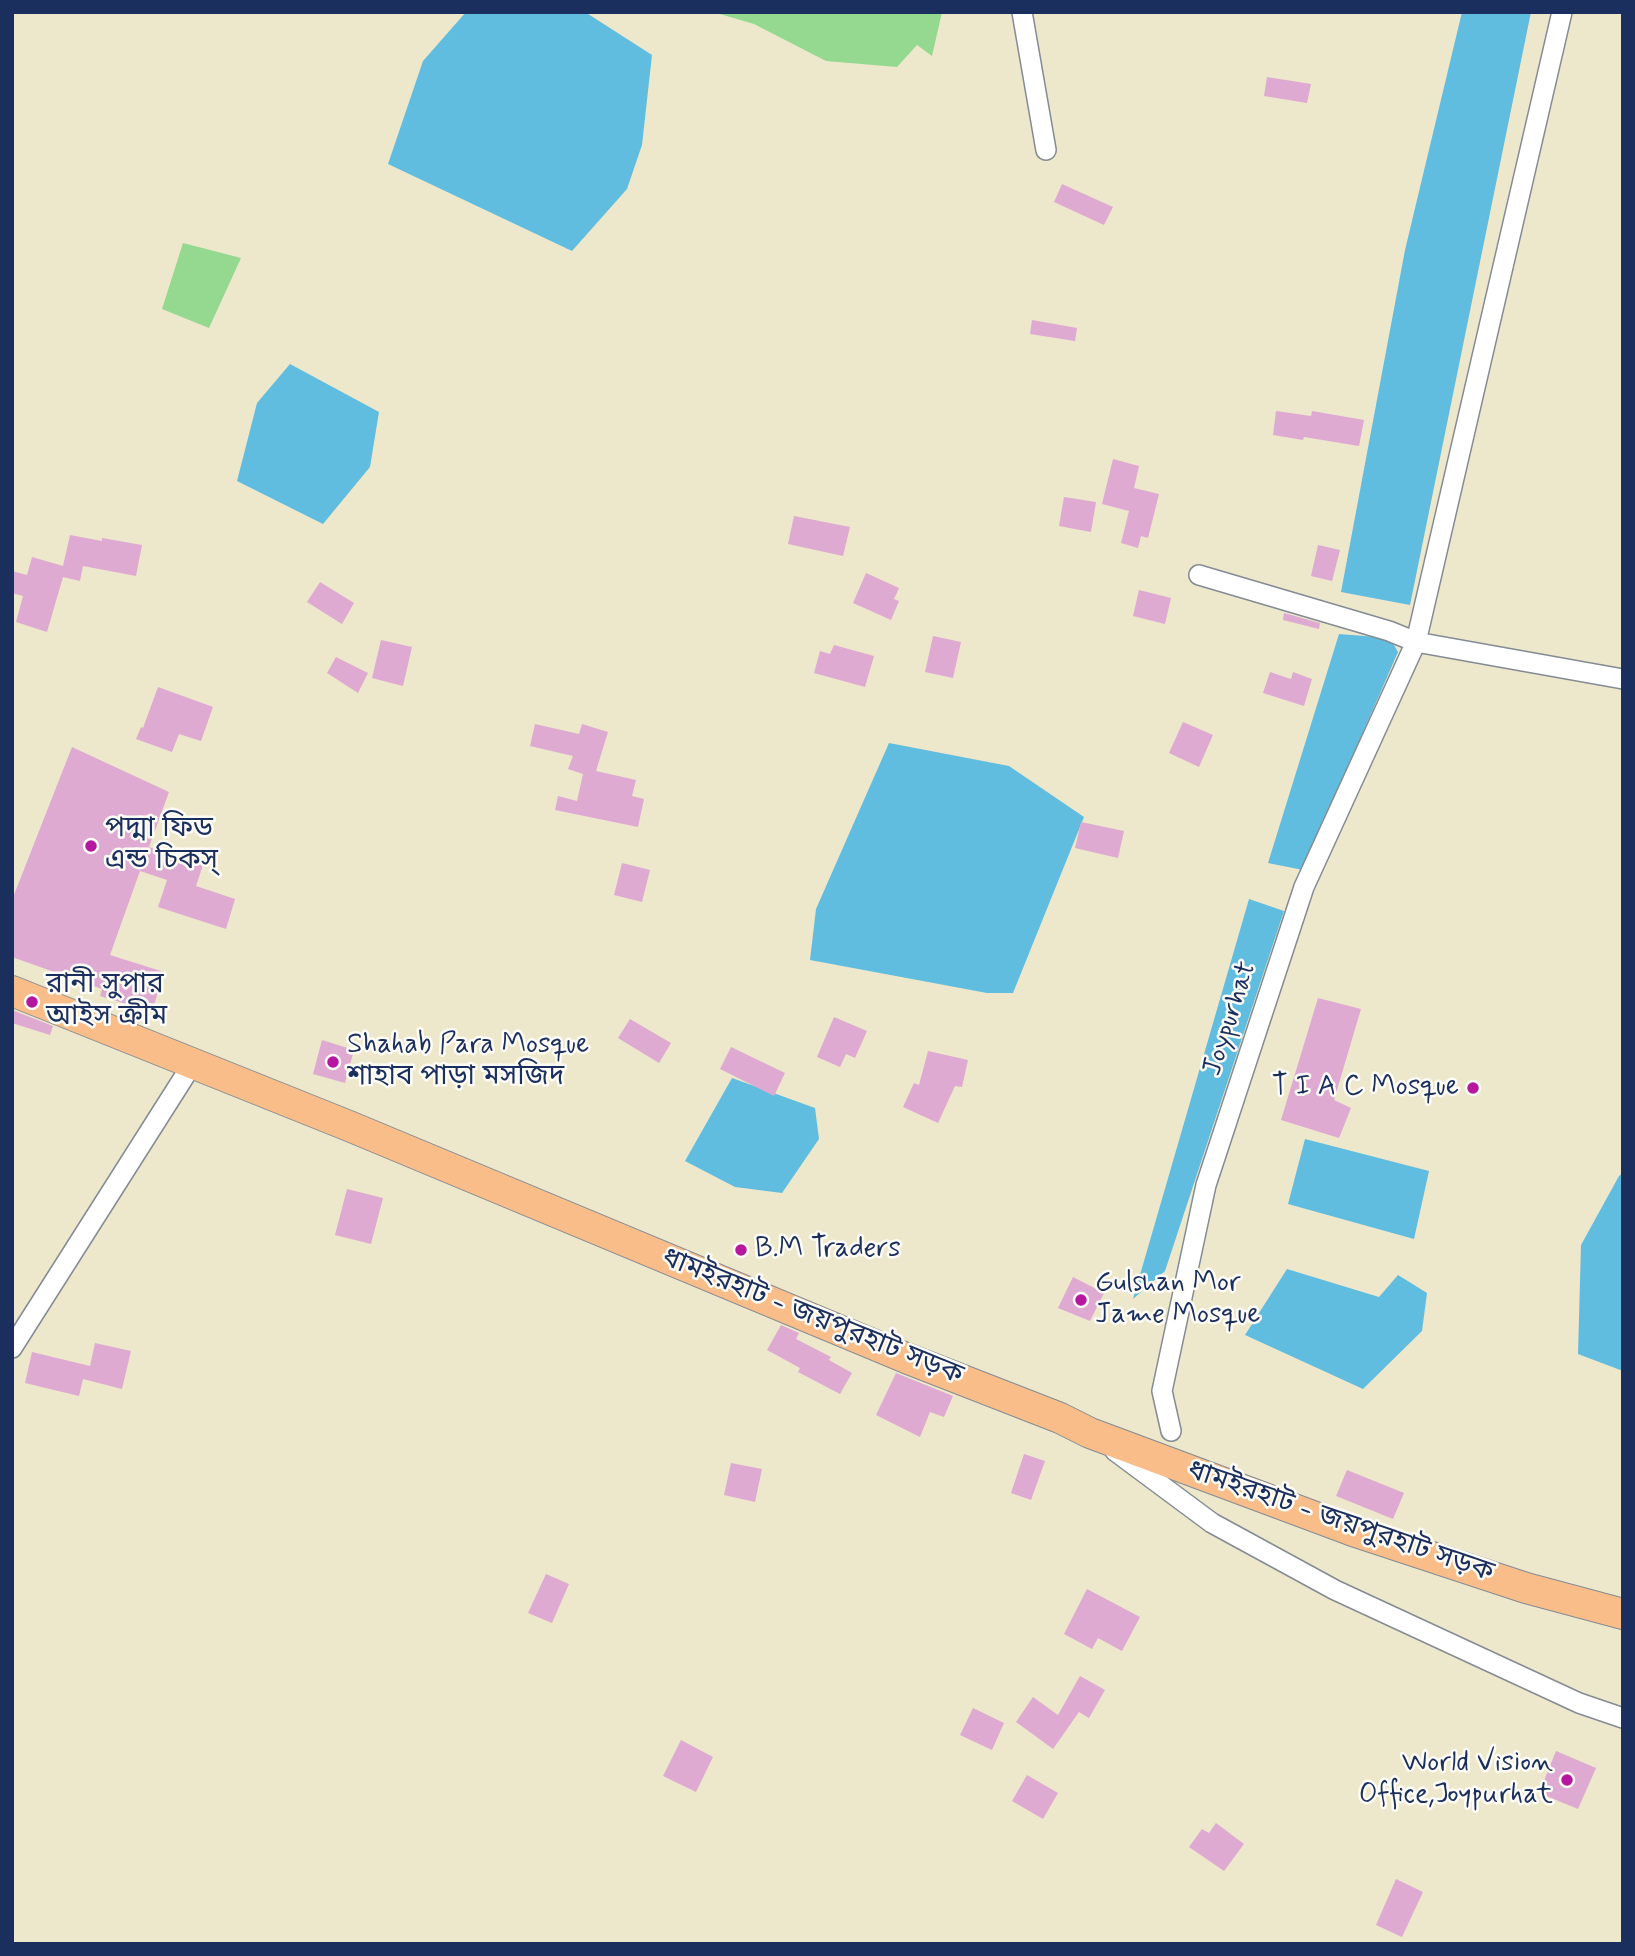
<!DOCTYPE html>
<html>
<head>
<meta charset="utf-8">
<style>
	body { margin:0 }
	#map { position:relative; width:1635px; height:1956px; overflow:hidden; background:#ede7cb; font-family:Mynerve,sans-serif }
	canvas { display:block }
	.frame { position:absolute; inset:0; border:14px solid #1b2f5e; pointer-events:none }
</style>
</head>
<body>
<div id="map">
<canvas width="1635" height="1956"></canvas>
<div class="frame"></div>
</div>
<script>
const ctx = document.querySelector('canvas').getContext('2d');
ctx.lineJoin = 'round';
function fillPath(path, color) { ctx.fillStyle = color; ctx.fill(path, 'evenodd'); }
const poly = rows => new Path2D(rows.map(r => 'M' + r).join(''));
function strokePath(path, color, width, dash) { ctx.strokeStyle = color; ctx.lineWidth = width; ctx.lineCap = dash ? 'butt' : 'round'; ctx.setLineDash(dash || []); ctx.stroke(path); }
function drawText(font, color, halo, rows, align = 'center') {
  ctx.font = font + ' Mynerve,"Noto Sans Bengali",sans-serif'; ctx.lineWidth = 5; ctx.setLineDash([]); ctx.textBaseline = 'middle'; ctx.strokeStyle = halo; ctx.fillStyle = color; for (const [text, x, y, turn = 0] of rows) {
    ctx.save(); ctx.translate(x, y); ctx.rotate((+turn || 0) * Math.PI / 180); ctx.textAlign = isNaN(turn) ? turn : align; if (halo) ctx.strokeText(text, 0, 0); ctx.fillText(text, 0, 0); ctx.restore();
  }
}
const green = poly([
	[713,12,942,12,932,56,917,45,897,67,826,61,754,24],
	[183,243,241,258,209,328,162,309]
]);
const water = poly([
	[466,12,585,12,652,55,642,145,627,189,572,251,388,164,423,61],
	[1462,12,1531,12,1410,605,1341,592,1405,250],
	[290,364,379,412,370,467,323,524,237,481,257,403],
	[1339,634,1390,638,1398,652,1303,870,1268,863],
	[889,743,1009,766,1084,817,1013,993,987,993,810,960,816,909],
	[1249,899,1284,911,1165,1271,1133,1299],
	[732,1078,815,1108,819,1139,782,1193,735,1187,685,1161],
	[1305,1139,1429,1171,1414,1239,1288,1204],
	[1623,1173,1623,1371,1578,1354,1581,1245,1619,1176],
	[1287,1269,1379,1297,1398,1275,1427,1293,1422,1331,1363,1389,1245,1335]
]);
const building = poly([
	[1267,77,1311,84,1307,103,1264,96],
	[1062,184,1113,207,1104,225,1054,202],
	[1032,320,1077,328,1075,341,1030,334],
	[1276,411,1311,416,1312,411,1364,420,1359,446,1304,437,1303,440,1273,435],
	[1113,459,1139,466,1134,488,1159,494,1148,538,1141,536,1138,548,1121,543,1129,511,1102,504],
	[1064,497,1096,502,1091,532,1059,526],
	[794,516,850,527,843,556,788,544],
	[70,535,102,541,102,538,142,545,136,576,83,566,80,581,63,577,47,632,16,622,23,596,12,593,12,571,27,575,32,557,63,566],
	[1318,545,1340,550,1332,581,1311,576],
	[866,573,899,588,894,599,899,601,891,620,853,603],
	[320,582,354,603,342,624,307,602],
	[1139,590,1171,598,1165,624,1133,616],
	[1284,613,1320,623,1319,629,1283,620],
	[933,636,961,642,953,678,925,672],
	[381,640,412,647,403,686,372,678],
	[834,645,874,656,865,687,814,673,820,651,830,654],
	[336,657,368,673,358,693,327,673],
	[1270,672,1291,679,1293,672,1312,679,1304,706,1263,693],
	[158,687,213,707,201,741,179,734,172,752,136,739,141,727,143,728],
	[1183,722,1213,735,1199,767,1169,753],
	[535,724,579,734,582,724,608,732,596,771,636,780,632,796,644,799,638,827,555,810,558,796,577,801,583,774,568,769,573,756,530,746],
	[72,747,169,792,149,847,203,865,196,886,235,899,226,929,158,907,167,880,140,871,110,955,164,972,152,1012,100,996,102,989,12,957,12,900],
	[1081,822,1124,831,1118,858,1075,848],
	[622,863,650,870,642,902,614,895],
	[1318,998,1361,1009,1334,1100,1351,1108,1339,1138,1281,1120],
	[12,1010,53,1026,50,1035,12,1023],
	[834,1017,867,1031,855,1058,846,1054,840,1067,817,1057],
	[630,1019,671,1043,659,1063,618,1038],
	[322,1040,354,1050,345,1083,313,1074],
	[731,1047,785,1073,774,1096,720,1069],
	[928,1051,968,1060,962,1087,955,1086,938,1123,903,1107,914,1083,919,1085],
	[347,1189,383,1198,371,1244,335,1235],
	[1073,1277,1104,1293,1090,1321,1058,1308],
	[781,1325,799,1333,796,1339,831,1357,829,1360,852,1373,840,1394,798,1372,800,1368,767,1350],
	[95,1343,131,1351,122,1389,83,1379,79,1396,25,1383,32,1352,90,1366],
	[896,1373,953,1396,944,1417,930,1412,920,1437,876,1415],
	[1024,1454,1045,1461,1031,1500,1011,1493],
	[731,1463,762,1469,755,1502,724,1495],
	[1347,1470,1404,1493,1393,1519,1336,1496],
	[546,1574,569,1584,552,1623,528,1613],
	[1087,1589,1140,1617,1122,1651,1098,1638,1092,1649,1064,1634],
	[1080,1676,1105,1690,1089,1718,1079,1712,1053,1749,1016,1722,1033,1697,1058,1715],
	[973,1708,1004,1723,992,1750,960,1735],
	[681,1740,713,1757,696,1792,663,1776],
	[1556,1751,1596,1768,1578,1809,1539,1793],
	[1027,1775,1058,1793,1043,1819,1012,1801],
	[1216,1823,1244,1844,1224,1871,1189,1847,1202,1829,1209,1833],
	[1396,1879,1423,1892,1402,1937,1376,1925]
]);
const street = poly([
	[1022,12,1046,150],
	[1199,575,1389,631,1416,642,1623,679],
	[12,1348,193,1063],
	[1171,1431,1162,1391,1206,1185,1304,887,1416,642,1562,12],
	[1115,1451,1212,1523,1335,1590,1579,1703,1623,1718]
]);
const primary = poly([
	[12,991,349,1126,906,1358,1060,1418,1090,1433,1353,1531,1526,1588,1623,1614]
]);
const markers = [
	[91,846,7,"#b5179e"],
	[32,1002,7,"#b5179e"],
	[333,1062,7,"#b5179e"],
	[1473,1088,7,"#b5179e"],
	[741,1250,7,"#b5179e"],
	[1081,1300,7,"#b5179e"],
	[1567,1780,7,"#b5179e"]
];
const poiNames = [
	["পদ্মা ফিড",105,830],
	["এন্ড চিকস্‌",105,862],
	["রানী সুপার",46,986],
	["আইস ক্রীম",46,1018],
	["Shahab Para Mosque",347,1046],
	["শাহাব পাড়া মসজিদ",347,1078],
	["T I A C Mosque",1459,1088,"right"],
	["B.M Traders",755,1250],
	["Gulshan Mor",1095,1284],
	["Jame Mosque",1095,1316],
	["World Vision",1553,1764,"right"],
	["Office,Joypurhat",1553,1796,"right"]
];
const streetNames = [
	["Joypurhat",1231,1019,-72],
	["ধামইরহাট - জয়পুরহাট সড়ক",812,1318,22],
	["ধামইরহাট - জয়পুরহাট সড়ক",1340,1523,19]
];
fillPath(green, '#95d890');
fillPath(water, '#61bddf');
fillPath(building, '#deaad2');
strokePath(street, '#848b94', 22);
strokePath(primary, '#848b94', 32);
strokePath(street, '#fff', 19);
strokePath(primary, '#f8bd89', 30);
for (const [x, y, r, color] of markers) { const dot = new Path2D(); dot.arc(x, y, r, 0, 2 * Math.PI); ctx.fillStyle = color; ctx.fill(dot); strokePath(dot, '#fdfcf7', 2.5); }
drawText('28px', '#1b2f5e', '#fdfcf7', poiNames, 'left');
drawText('28px', '#1b2f5e', '#fdfcf7', streetNames);
</script>
</body>
</html>
